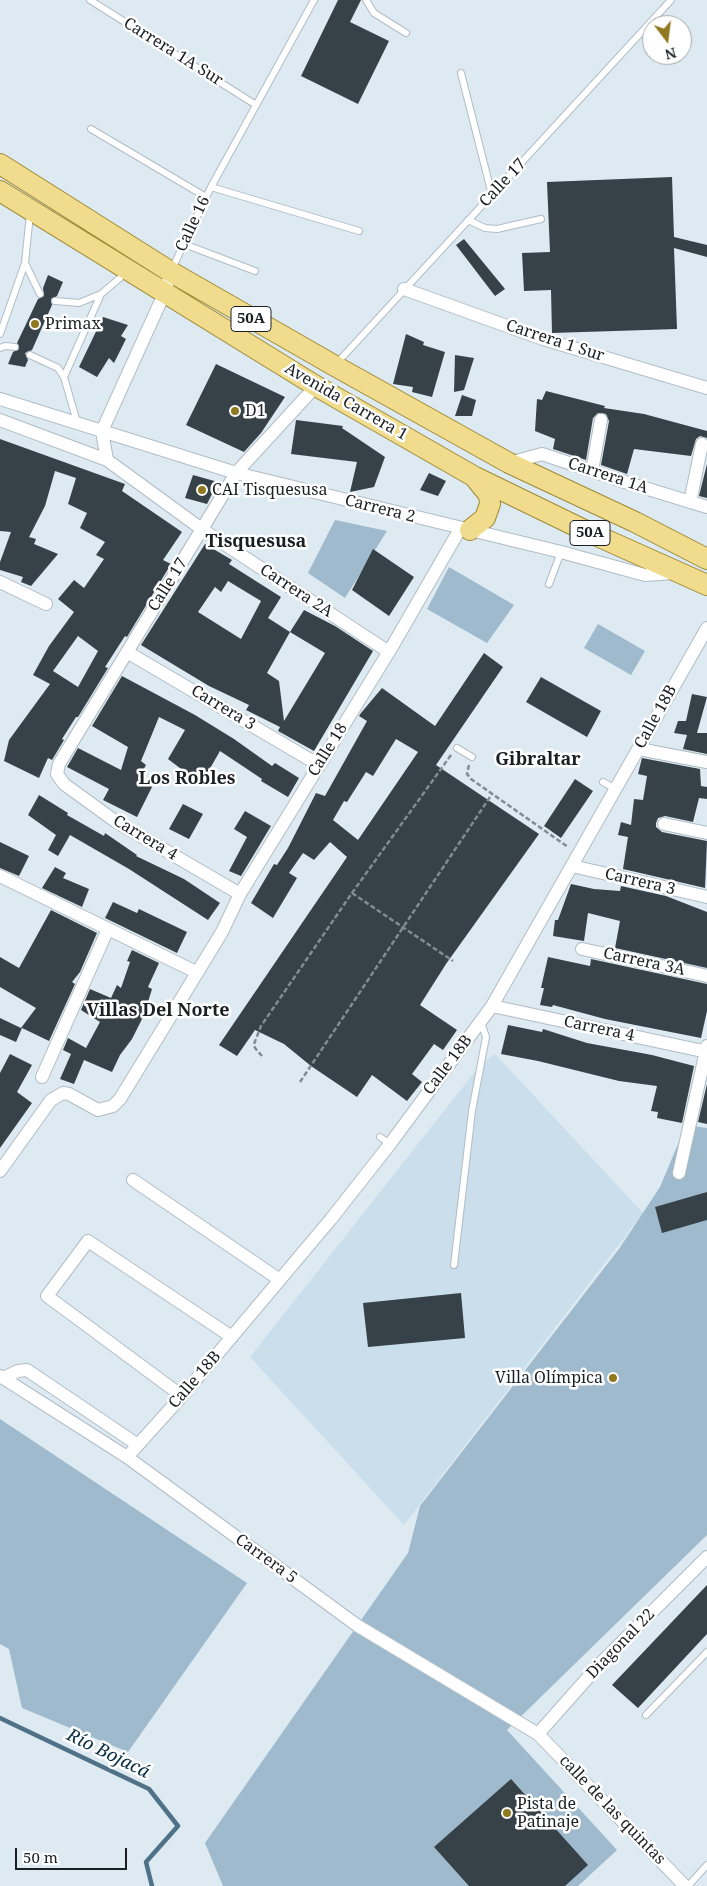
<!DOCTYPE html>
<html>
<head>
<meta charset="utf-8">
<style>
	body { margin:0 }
	#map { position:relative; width:707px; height:1886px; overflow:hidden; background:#ddeaf2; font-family:"Noto Serif",serif }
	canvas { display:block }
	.north { position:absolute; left:642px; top:15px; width:50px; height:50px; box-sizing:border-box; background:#fff; border:1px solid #a4a5a7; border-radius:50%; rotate:165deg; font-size:14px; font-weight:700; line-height:20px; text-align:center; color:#1b1f23 }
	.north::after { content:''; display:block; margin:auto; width:18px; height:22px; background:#8f781d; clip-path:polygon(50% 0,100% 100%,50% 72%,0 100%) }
	.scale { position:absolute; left:15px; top:1848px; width:112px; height:22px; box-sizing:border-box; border:2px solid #1b1f23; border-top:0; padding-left:6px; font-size:15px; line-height:18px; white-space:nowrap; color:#1b1f23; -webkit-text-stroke:4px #fff; paint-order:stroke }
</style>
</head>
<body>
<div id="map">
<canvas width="707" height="1886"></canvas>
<div class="north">N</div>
<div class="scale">50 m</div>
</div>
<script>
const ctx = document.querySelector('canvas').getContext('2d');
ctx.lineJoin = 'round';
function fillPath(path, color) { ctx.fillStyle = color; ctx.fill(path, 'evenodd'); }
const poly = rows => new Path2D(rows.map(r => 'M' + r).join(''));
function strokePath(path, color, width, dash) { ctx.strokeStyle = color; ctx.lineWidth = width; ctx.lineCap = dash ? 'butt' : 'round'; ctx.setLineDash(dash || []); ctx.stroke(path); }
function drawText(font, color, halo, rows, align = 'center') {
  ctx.font = font + ' "Noto Serif",serif'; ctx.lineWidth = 5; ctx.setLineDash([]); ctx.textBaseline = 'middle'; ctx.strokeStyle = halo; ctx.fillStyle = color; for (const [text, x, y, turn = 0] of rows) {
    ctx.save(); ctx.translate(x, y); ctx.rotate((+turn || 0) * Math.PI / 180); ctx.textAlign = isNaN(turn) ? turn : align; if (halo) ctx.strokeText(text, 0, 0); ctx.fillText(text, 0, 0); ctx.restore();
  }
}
const built = poly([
	[495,1054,643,1213,404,1525,250,1357,481,1064]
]);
const green = poly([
	[335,520,387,531,345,598,308,573],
	[449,567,514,605,487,643,427,609],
	[598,624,645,651,631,675,584,648],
	[686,1125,707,1128,707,1535,507,1730,617,1850,578,1886,223,1886,205,1843,408,1553,420,1506,619,1249,660,1187],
	[0,1419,247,1583,128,1752,22,1708,9,1649,0,1644]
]);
const stream = poly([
	[0,1718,149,1789,178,1826,146,1862,152,1886]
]);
const building = poly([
	[338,0,361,0,350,22,389,41,358,104,301,76],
	[672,177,674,237,707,245,707,257,674,248,677,329,552,333,551,290,524,291,522,253,550,252,547,182],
	[464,239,505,289,495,296,456,245],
	[48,275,63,282,57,296,51,299,52,305,32,350,25,353,28,360,25,367,8,364,13,352,19,349,17,343,38,299,44,296,43,288],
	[103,317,128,325,121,336,126,339,114,363,109,358,97,377,79,367],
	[406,334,424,342,423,345,445,352,432,397,412,392,413,387,393,384],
	[455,355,474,358,464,390,454,392],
	[216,364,285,397,261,433,244,452,186,425],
	[546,391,605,406,604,408,644,414,707,431,707,438,700,436,696,439,691,456,634,449,627,474,601,465,609,421,606,414,598,413,593,418,586,460,553,449,555,439,535,431,537,399,542,400],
	[462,395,476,400,472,416,455,416],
	[296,420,343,426,342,428,385,457,374,487,350,492,357,462,291,454],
	[0,439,125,484,122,491,182,532,163,560,171,564,127,637,125,636,105,667,108,668,78,717,76,717,62,739,64,740,52,760,48,758,39,778,4,761,9,740,50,684,33,675,49,646,74,612,58,599,74,580,84,588,104,559,96,555,105,542,80,528,87,513,68,504,76,478,55,471,45,506,29,537,36,539,34,544,58,554,31,586,21,582,23,577,0,570,0,562,11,532,0,531],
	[78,636,98,651,78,687,53,671],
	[707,464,707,498,699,496],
	[429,473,446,481,438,496,420,490],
	[193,475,218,482,207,504,185,498],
	[205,544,232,560,229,564,281,597,268,618,290,632,304,610,335,626,373,651,314,751,278,731,280,727,246,710,249,705,209,686,141,645],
	[228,581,261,601,241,639,198,612,215,587,221,592],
	[290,632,325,653,284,721,279,681,267,673],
	[373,549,414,577,389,616,352,590],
	[484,653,503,667,436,765,539,834,446,964,420,1005,457,1030,443,1050,434,1044,412,1074,422,1082,407,1101,372,1075,357,1097,311,1066,284,1044,255,1030,237,1056,219,1045,347,857,330,842,314,860,303,853,289,873,297,878,273,918,251,903,274,864,277,865,288,848,316,793,325,796,367,721,359,716,361,713,382,688,435,726],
	[396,739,418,752,358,840,333,820,344,801,347,802,366,772,373,776],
	[122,676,195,715,234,739,272,766,275,763,299,778,288,797,261,781,262,779,220,751,201,784,168,759,185,730,159,717,141,761,146,765,138,779,152,787,137,817,103,800,109,789,67,767,78,748,121,770,128,747,92,726],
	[541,677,601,711,587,737,526,702],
	[692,694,707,697,697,733,707,733,707,754,683,749,687,735,674,733,678,721,686,721],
	[642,758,700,769,701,786,707,787,707,799,699,798,693,822,665,816,658,818,656,823,656,827,662,832,707,841,705,888,623,869,628,837,618,835,621,822,631,825,634,799,643,800,647,776,638,774],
	[575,779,593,791,561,838,544,826],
	[39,795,68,813,67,815,104,836,105,833,137,855,136,856,184,879,220,903,208,920,129,869,70,835,58,856,48,850,56,835,28,815],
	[183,804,203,814,189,839,169,829],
	[245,811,271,826,241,876,229,871,247,837,234,829],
	[0,842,29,856,19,876,0,868],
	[55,867,66,873,63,878,89,889,82,907,42,888],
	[571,884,594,889,620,891,621,886,666,896,707,912,707,968,615,948,620,921,588,913,584,941,553,936,555,920,558,920],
	[113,902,137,913,139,909,187,932,177,953,105,918],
	[51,910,97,933,80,972,72,982,75,984,49,1041,22,1028,16,1042,0,1035,0,1018,21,1028,36,1008,0,987,0,957,19,968],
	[132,950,159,963,148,987,152,989,144,1015,132,1039,120,1055,112,1072,84,1060,74,1084,60,1079,71,1054,63,1050,68,1038,86,1048,100,1022,81,1010,90,989,111,998,117,985,121,988,130,962,127,961],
	[548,957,590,966,591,959,707,984,707,1011,701,1038,605,1019,553,1005,552,1007,540,1005,544,988,541,988],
	[508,1025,542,1032,543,1029,587,1043,652,1055,694,1066,682,1123,657,1118,658,1112,651,1111,657,1086,619,1081,538,1061,501,1054],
	[10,1054,32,1065,17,1092,32,1103,0,1148,0,1073],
	[707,1084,707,1124,698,1122],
	[707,1192,707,1220,662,1233,655,1207],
	[461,1293,465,1338,368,1347,363,1303],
	[707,1585,707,1634,638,1708,612,1685],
	[511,1779,588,1865,565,1886,469,1886,434,1847]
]);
const path = poly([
	[469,765,467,774,471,779,568,847],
	[352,893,453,961],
	[262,1056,255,1048,254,1044,261,1026,352,893,451,755],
	[300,1082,492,794]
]);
const service = poly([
	[90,0,256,105],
	[366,0,374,13,406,33],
	[461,73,492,195],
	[91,129,206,197],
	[211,187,359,231],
	[30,214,25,263,40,294],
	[468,220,485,228,497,229,541,219],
	[184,244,255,271],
	[172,269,211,187,314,0],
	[55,301,79,303,101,294,127,272],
	[0,334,25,263],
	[0,348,5,346,15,347],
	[30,355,58,368,64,377,77,422],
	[337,363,671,0],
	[64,377,101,294],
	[549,584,561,552],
	[457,748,472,757],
	[603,782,616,789],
	[380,1137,390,1144],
	[454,1265,472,1111,486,1037,481,1022],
	[646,1715,707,1652],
	[688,1886,707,1865]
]);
const minor = poly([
	[404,289,543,339,707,388],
	[0,399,236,473,561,552,645,575,674,573],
	[0,420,107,460,203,530,389,652],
	[107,460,102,431,164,294,171,272],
	[509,463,542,454,625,482,707,507],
	[592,471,601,420],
	[690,502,702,444],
	[0,582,46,604],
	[127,652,319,765],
	[639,749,707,762],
	[664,824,707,833],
	[572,866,707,897],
	[0,876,196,972],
	[240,894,115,821,64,784,57,774,59,764,236,473,316,386],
	[582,949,707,976],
	[492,1006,707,1052],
	[42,1077,108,929],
	[0,1171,51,1100,63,1093,69,1094,98,1110,113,1106,120,1099,222,932,240,894,393,645,460,529],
	[679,1173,707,1046],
	[133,1180,280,1280],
	[0,1376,127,1457,358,1626,538,1734,685,1886],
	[3,1378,18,1371,27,1370,138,1445],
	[182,1396,47,1296,88,1241,232,1337],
	[127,1457,182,1396,331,1219,390,1144,492,1006,707,628],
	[538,1734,599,1665,707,1557]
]);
const primary = poly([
	[0,164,171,272,335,366,509,463,635,522,707,559],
	[0,191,316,386,475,477,584,530,707,585],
	[470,530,485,518,490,504,489,495,476,479]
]);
const markers = [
	[35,324,5,"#8f781d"],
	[235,411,5,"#8f781d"],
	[202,490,5,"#8f781d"],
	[613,1378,5,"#8f781d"],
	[507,1813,5,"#8f781d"]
];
const shields = [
	[251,319,40],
	[590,533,40]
];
const shieldNames = [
	["50A",251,319],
	["50A",590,533]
];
const streetNames = [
	["Carrera 1A Sur",173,52,32],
	["Calle 17",503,183,-47],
	["Calle 16",193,224,-65],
	["Carrera 1 Sur",555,341,18],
	["Avenida Carrera 1",346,402,30],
	["Carrera 1A",608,476,18],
	["Carrera 2",380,509,14],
	["Calle 17",168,585,-58],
	["Carrera 2A",296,591,33],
	["Carrera 3",223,708,31],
	["Calle 18B",656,717,-61],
	["Calle 18",328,750,-58],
	["Carrera 4",145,838,31],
	["Carrera 3",640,882,13],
	["Carrera 3A",644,962,12],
	["Carrera 4",599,1029,12],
	["Calle 18B",448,1065,-53],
	["Calle 18B",195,1380,-49],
	["Carrera 5",266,1559,36],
	["Diagonal 22",621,1644,-46],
	["calle de las quintas",612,1810,46]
];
const poiNames = [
	["Primax",45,324],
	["D1",245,411],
	["CAI Tisquesusa",212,490],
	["Villa Olímpica",603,1378,"right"],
	["Pista de",517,1804],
	["Patinaje",517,1822]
];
const neighbourhoodNames = [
	["Tisquesusa",256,542],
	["Gibraltar",538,760],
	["Los Robles",187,779],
	["Villas Del Norte",158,1011]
];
const waterNames = [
	["Río Bojacá",108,1754,26]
];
fillPath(built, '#cadeeb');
fillPath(green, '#9ebacc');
strokePath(stream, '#507288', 4.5);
fillPath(building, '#374148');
strokePath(service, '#b1bdc6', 8);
strokePath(minor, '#b1bdc6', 14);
strokePath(primary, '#9f8a36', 22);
strokePath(path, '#838b92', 2.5, [5, 2.5]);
strokePath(service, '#fff', 6);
strokePath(minor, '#fff', 12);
strokePath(primary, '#f0dc8c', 20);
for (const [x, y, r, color] of markers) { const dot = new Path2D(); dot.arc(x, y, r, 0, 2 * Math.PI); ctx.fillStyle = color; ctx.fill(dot); strokePath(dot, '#fff', 2); }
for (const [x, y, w] of shields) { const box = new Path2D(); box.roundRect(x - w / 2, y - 12.5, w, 25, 4); ctx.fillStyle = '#fff'; ctx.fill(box); strokePath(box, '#1b1f23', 1); }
drawText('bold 15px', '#1b1f23', null, shieldNames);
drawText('16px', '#1b1f23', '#fff', streetNames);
drawText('16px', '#1b1f23', '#fff', poiNames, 'left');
drawText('bold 18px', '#1b1f23', '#fff', neighbourhoodNames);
drawText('italic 18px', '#062f44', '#fff', waterNames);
</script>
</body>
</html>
